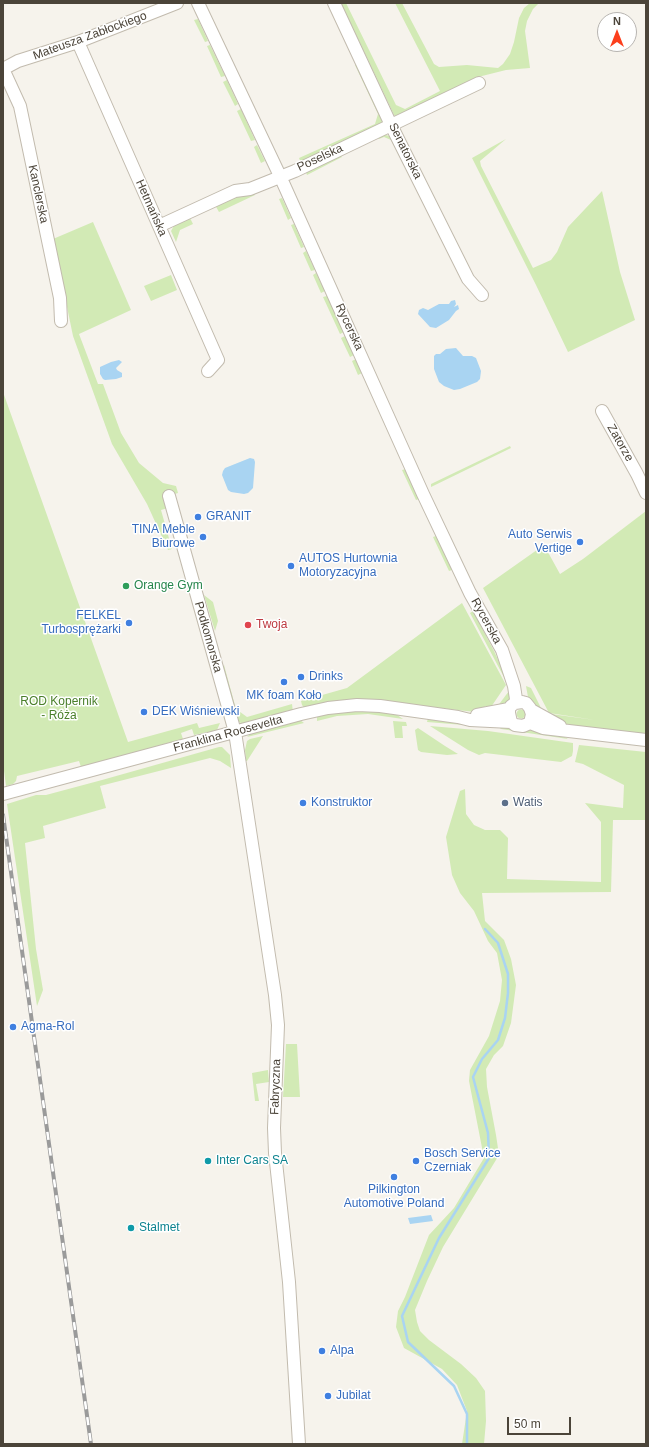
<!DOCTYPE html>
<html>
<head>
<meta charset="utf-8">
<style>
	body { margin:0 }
	#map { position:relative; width:649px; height:1447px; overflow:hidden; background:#f6f3ec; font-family:Arial,sans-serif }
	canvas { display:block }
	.frame { position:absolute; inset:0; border:4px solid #4b4439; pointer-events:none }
	.north { position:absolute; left:597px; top:12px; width:40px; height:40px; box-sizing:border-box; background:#fff; border:1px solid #b7b4b0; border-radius:50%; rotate:0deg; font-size:11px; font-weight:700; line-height:16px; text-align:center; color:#4b4439 }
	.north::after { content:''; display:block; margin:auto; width:14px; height:18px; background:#fc3f1d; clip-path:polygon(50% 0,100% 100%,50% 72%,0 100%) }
	.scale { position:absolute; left:507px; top:1417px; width:64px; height:18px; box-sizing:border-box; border:2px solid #4b4439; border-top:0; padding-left:5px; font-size:12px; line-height:14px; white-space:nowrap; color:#4b4439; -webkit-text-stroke:3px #fff; paint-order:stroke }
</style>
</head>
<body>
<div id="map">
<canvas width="649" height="1447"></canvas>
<div class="frame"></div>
<div class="north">N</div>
<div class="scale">50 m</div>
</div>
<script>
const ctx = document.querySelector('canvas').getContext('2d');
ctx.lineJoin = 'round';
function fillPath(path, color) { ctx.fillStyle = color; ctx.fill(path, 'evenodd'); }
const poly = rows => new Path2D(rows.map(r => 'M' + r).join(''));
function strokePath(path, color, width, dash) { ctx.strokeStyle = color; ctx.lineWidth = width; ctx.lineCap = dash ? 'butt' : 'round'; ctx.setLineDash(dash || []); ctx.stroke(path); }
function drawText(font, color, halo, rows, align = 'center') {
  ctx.font = font + ' Arial,sans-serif'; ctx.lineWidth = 3; ctx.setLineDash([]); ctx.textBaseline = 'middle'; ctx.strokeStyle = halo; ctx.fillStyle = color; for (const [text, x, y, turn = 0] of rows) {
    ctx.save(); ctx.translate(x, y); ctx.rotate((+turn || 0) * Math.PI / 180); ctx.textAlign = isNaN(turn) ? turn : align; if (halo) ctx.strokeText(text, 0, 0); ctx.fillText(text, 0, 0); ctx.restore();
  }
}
const green = poly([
	[341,3,346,3,396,105,405,109,440,91,395,3,402,3,434,64,439,67,467,65,498,68,503,64,510,54,514,42,519,18,524,8,530,3,539,3,533,9,527,21,525,31,530,68,506,70,478,77,398,117,394,115],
	[198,19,208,41,205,42,194,20],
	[210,45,225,76,221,77,207,46],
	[359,64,382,117,382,122,379,125,301,163,299,158,375,124,378,114,355,65],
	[227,80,238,104,235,106,223,82],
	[241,109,255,140,251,141,237,111],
	[383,134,392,137,418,188,416,189,391,140,384,137,379,139,378,137],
	[506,139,480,161,481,166,533,268,551,260,557,252,568,227,602,191,620,272,635,320,568,352,536,285,472,158],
	[257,145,265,161,261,163,254,147],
	[340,154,342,157,307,175,305,170],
	[254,193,255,195,219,212,215,205,232,197],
	[282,198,291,218,288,220,279,199],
	[189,216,193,224,180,230,176,242,171,231,175,224],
	[93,222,131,310,79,334,98,384,103,384,121,433,139,463,163,483,176,486,178,493,165,497,168,508,161,510,172,549,168,550,147,504,112,444,73,336,53,239],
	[294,224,304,247,301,248,291,225],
	[306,251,315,270,311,271,303,253],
	[316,273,325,291,321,293,313,275],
	[171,275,177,290,151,301,144,286],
	[327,296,344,332,340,334,323,297],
	[345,336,354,355,350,357,341,338],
	[356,359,362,373,358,375,352,361],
	[3,392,128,742,197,723,199,728,220,723,217,730,194,735,192,729,181,733,183,739,81,767,79,761,17,776,16,781,13,784,6,786,3,763],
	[510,446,511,448,431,487,431,484],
	[406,469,419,499,416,500,402,470],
	[646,511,646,735,570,726,549,720,551,714,595,720,549,713,483,588,544,545,560,574,583,559],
	[436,536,452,570,449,571,433,537],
	[204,595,213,602,218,621,215,631],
	[462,603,506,685,491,707,485,706,484,713,369,700,305,709,302,705,301,701,347,688],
	[473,611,494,651,506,677,507,683,470,613],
	[224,665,236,709,247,717,292,704,293,712,243,724,239,722,235,717,222,670],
	[526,686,531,688,545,716,536,710,528,697],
	[513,690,513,695,508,705,497,707,509,691],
	'516.5 714a4.5 4.5 0 1 1 9 0a4.5 4.5 0 1 1-9 0Z',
	[364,710,393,712,403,719,368,714,337,716,317,721,317,717,320,714],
	[428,718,492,724,489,727,427,722],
	[300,720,304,723,247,737,252,732],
	[393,721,406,722,407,726,402,726,403,738,395,738],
	[430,726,488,731,573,743,573,751,572,756,561,762,485,753,479,755,468,750],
	[498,726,527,728,562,735,568,739,501,729],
	[418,728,445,746,458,754,447,755,421,752,418,750,415,730],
	[263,736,247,761,246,761,245,750,247,741,250,739],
	[579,745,646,752,646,820,613,820,611,892,482,893,485,921,504,940,511,959,516,985,511,1023,503,1046,494,1055,486,1069,487,1087,496,1135,499,1155,443,1247,427,1281,415,1310,417,1322,420,1331,429,1340,461,1364,476,1378,485,1391,486,1421,484,1444,462,1444,467,1411,457,1385,442,1369,404,1348,396,1327,398,1311,405,1297,429,1235,454,1208,484,1158,469,1081,470,1070,489,1036,500,1001,502,980,497,953,488,941,474,911,460,893,452,875,446,837,460,791,465,789,466,814,474,825,485,830,500,830,508,838,507,879,601,882,601,822,585,803,623,808,624,785,583,764,575,762],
	[219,747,222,747,230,755,231,768,220,761,210,758,100,786,106,808,43,826,45,838,25,843,36,949,43,990,37,1006,7,804,36,795,46,795,102,780],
	[286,1044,297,1044,300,1097,283,1097],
	[268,1070,269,1082,256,1084,259,1101,255,1101,252,1073]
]);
const water = poly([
	[455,300,456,304,454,307,458,305,459,309,456,311,449,320,436,328,430,327,418,314,419,310,423,308,428,310,439,304,449,304,451,301],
	[456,348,463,356,472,356,476,358,481,371,480,379,477,382,460,389,454,390,444,386,439,382,434,369,434,356,436,354,440,354,446,349],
	[119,360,122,362,116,368,117,370,122,373,122,377,116,379,105,380,103,379,100,374,100,367,111,362],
	[250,458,254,459,255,462,253,488,248,493,244,494,231,492,228,490,222,475,223,471,225,468],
	[431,1215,433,1221,410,1224,408,1218]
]);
const stream = poly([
	[467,1444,467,1414,454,1386,408,1342,402,1316,439,1238,489,1158,488,1133,473,1077,482,1059,498,1040,505,1018,508,993,508,974,498,943,485,929]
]);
const minor = poly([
	[198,3,280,176,423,494,470,593,502,650,514,686,516,699,515,703],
	[334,3,391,125,468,279,482,295],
	[78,42,218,360,208,371],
	[3,69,20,106,60,298,61,321],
	[3,69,18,61,78,42,177,3],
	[159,226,235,191,250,189,295,171,479,83],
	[602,411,637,474,646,493],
	[169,496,235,732,275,995,278,1025,274,1128,275,1153,289,1282,299,1444],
	[522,702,526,703,530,708,532,714,530,723,523,726,515,725,511,722,509,713,509,709,511,706,515,703,522,702],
	[531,710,560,726],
	[477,715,509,709],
	[530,723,543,728,646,740],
	[3,794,301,714,328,708,357,705,380,706,458,717,470,720,511,722]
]);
const rail = poly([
	[3,815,91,1444]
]);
const markers = [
	[198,517,4,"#3f7fe0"],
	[203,537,4,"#3f7fe0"],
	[580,542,4,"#3f7fe0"],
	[291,566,4,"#3f7fe0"],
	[126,586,4,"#2e9e5b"],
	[129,623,4,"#3f7fe0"],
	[248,625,4,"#e0444e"],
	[301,677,4,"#3f7fe0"],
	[284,682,4,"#3f7fe0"],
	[144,712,4,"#3f7fe0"],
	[303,803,4,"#3f7fe0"],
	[505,803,4,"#5c6f8a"],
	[13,1027,4,"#3f7fe0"],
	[208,1161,4,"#0f9aa8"],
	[416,1161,4,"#3f7fe0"],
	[394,1177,4,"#3f7fe0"],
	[131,1228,4,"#0f9aa8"],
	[322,1351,4,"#3f7fe0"],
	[328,1396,4,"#3f7fe0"]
];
const streetNames = [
	["Mateusza Zabłockiego",90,36,-20],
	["Senatorska",405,151,64],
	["Poselska",320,158,-25],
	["Kanclerska",38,194,78],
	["Hetmańska",151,208,66],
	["Rycerska",349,327,65],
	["Zatorze",620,443,60],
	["Rycerska",486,621,61],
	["Podkomorska",208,637,74],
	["Franklina Roosevelta",228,734,-15],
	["Fabryczna",276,1087,-88]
];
const shopNames = [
	["GRANIT",206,517],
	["TINA Meble",195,530,"right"],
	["Biurowe",195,544,"right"],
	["Auto Serwis",572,535,"right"],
	["Vertige",572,549,"right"],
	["AUTOS Hurtownia",299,559],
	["Motoryzacyjna",299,573],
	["FELKEL",121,616,"right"],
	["Turbosprężarki",121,630,"right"],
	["Drinks",309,677],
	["MK foam Koło",284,696,"center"],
	["DEK Wiśniewski",152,712],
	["Konstruktor",311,803],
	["Agma-Rol",21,1027],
	["Bosch Service",424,1154],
	["Czerniak",424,1168],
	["Pilkington",394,1190,"center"],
	["Automotive Poland",394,1204,"center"],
	["Alpa",330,1351],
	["Jubilat",336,1396]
];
const leisureNames = [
	["Orange Gym",134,586]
];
const healthNames = [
	["Twoja",256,625]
];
const parkNames = [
	["ROD Kopernik",59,702],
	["- Róża",59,716]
];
const serviceNames = [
	["Watis",513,803]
];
const cultureNames = [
	["Inter Cars SA",216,1161],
	["Stalmet",139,1228]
];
fillPath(green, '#d2eab5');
fillPath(water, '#a9d4f2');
strokePath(stream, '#a9d4f2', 2.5);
strokePath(minor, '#c2bbae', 14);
strokePath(minor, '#fff', 12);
strokePath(rail, '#9a9a9a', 4);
strokePath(rail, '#fff', 2.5, [8]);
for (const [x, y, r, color] of markers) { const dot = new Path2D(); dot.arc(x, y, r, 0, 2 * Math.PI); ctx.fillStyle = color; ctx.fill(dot); strokePath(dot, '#fff', 1.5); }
drawText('12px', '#4b4439', '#fff', streetNames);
drawText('12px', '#366cbe', '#fff', shopNames, 'left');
drawText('12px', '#27864d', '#fff', leisureNames, 'left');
drawText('12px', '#be3a42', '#fff', healthNames, 'left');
drawText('12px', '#4a7f2a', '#fff', parkNames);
drawText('12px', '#4e5e75', '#fff', serviceNames, 'left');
drawText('12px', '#0d838f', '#fff', cultureNames, 'left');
</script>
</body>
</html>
